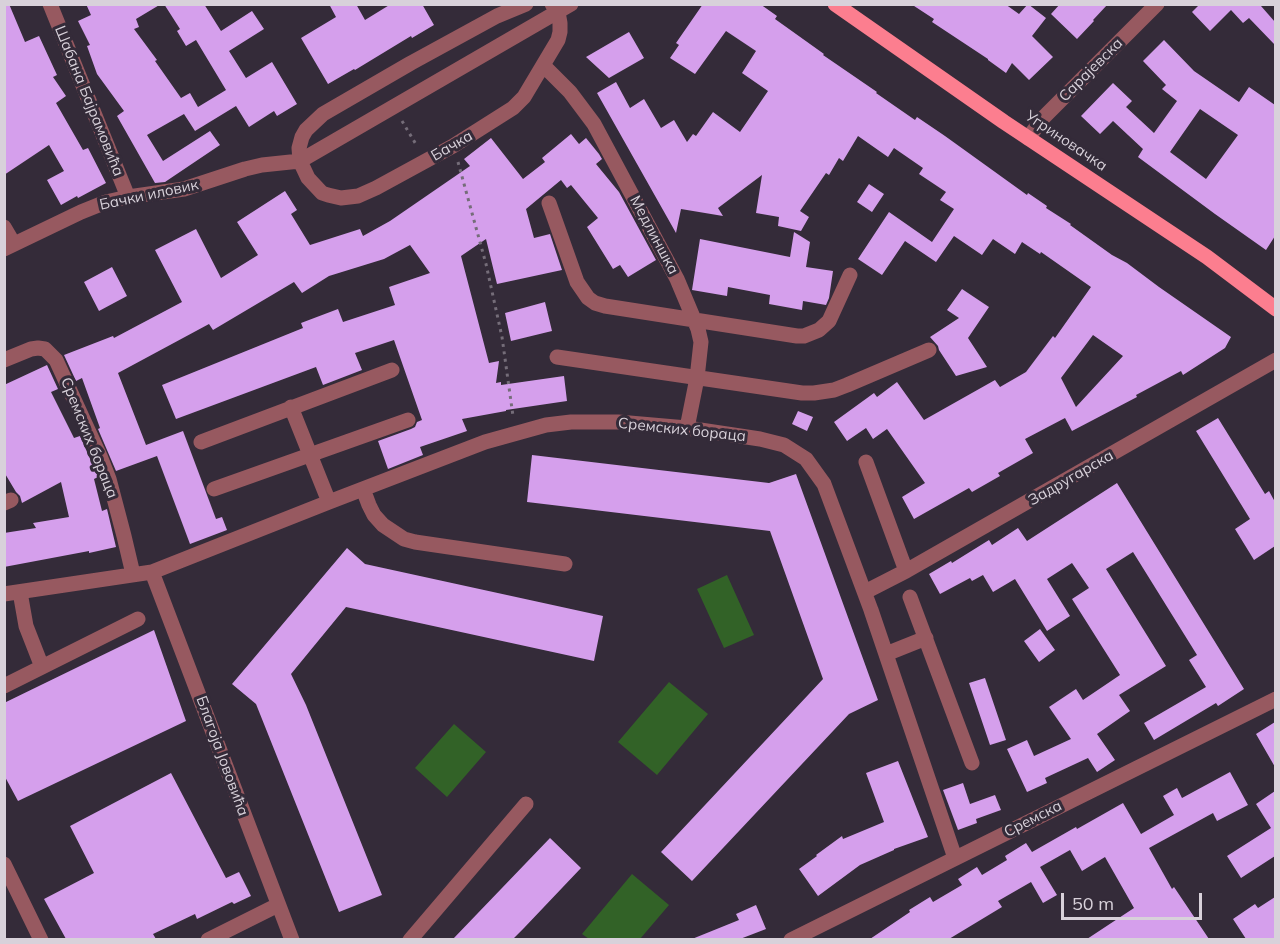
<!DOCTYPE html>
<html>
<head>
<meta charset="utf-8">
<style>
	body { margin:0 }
	#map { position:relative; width:1280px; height:944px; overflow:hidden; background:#342b39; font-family:Mulish,sans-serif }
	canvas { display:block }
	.frame { position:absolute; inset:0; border:6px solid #d8d1da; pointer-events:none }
	.scale { position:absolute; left:1061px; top:893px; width:141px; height:27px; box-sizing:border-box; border:3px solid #d8d1da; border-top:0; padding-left:8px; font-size:18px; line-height:21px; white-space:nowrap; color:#d8d1da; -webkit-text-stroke:4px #342b39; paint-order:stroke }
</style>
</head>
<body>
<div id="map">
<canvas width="1280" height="944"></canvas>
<div class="frame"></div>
<div class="scale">50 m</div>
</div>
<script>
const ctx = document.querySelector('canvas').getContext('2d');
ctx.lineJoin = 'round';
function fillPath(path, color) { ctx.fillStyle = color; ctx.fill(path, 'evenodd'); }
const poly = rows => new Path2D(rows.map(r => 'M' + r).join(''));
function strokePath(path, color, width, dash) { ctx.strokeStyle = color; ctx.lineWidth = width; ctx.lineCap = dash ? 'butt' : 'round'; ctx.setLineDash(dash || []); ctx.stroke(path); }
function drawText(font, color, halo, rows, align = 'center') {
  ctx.font = font + ' Mulish,sans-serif'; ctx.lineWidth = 6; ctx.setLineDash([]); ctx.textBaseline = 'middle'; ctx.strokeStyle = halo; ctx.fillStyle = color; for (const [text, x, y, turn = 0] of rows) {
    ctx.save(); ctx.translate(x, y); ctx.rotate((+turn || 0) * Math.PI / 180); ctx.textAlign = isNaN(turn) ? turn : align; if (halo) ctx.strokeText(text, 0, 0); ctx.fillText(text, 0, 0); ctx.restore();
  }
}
const green = poly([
	[727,575,754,635,724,648,697,589],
	[669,682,708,714,657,775,618,742],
	[454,724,486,752,447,797,415,768],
	[632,874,669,905,640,939,589,939,582,934]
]);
const building = poly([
	[4,4,9,4,25,42,39,36,57,75,53,77,66,96,56,103,83,150,88,148,106,183,78,198,77,196,61,205,47,180,64,171,49,145,4,175],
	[86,4,161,4,136,19,139,27,134,29,157,60,155,61,181,98,190,93,198,107,226,90,196,40,186,46,177,31,180,29,164,4,204,4,221,31,252,11,264,29,229,51,246,78,272,62,297,104,277,116,274,111,249,127,236,106,195,131,184,114,147,135,163,161,210,131,220,145,165,182,155,183,117,116,124,111,97,74,87,46,90,45,78,21,91,15],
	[329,4,356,4,365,20,391,4,422,4,434,25,412,38,411,36,355,70,354,69,328,84,301,38,336,17],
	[703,4,760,4,777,16,775,19,824,54,823,55,877,92,876,93,915,120,917,117,945,136,1027,195,1028,193,1047,206,1046,208,1071,224,1070,225,1112,255,1127,263,1159,287,1231,337,1225,348,1183,375,1181,371,1136,395,1137,397,1072,431,1065,418,1025,439,1033,453,998,473,1000,476,972,492,969,488,914,519,902,497,925,483,887,429,873,439,866,428,847,441,834,422,874,393,877,397,897,382,924,420,995,380,1000,387,1026,372,1053,336,1055,338,1091,287,1041,252,1040,254,1022,242,1015,254,993,239,982,255,954,236,936,262,905,241,882,275,858,259,889,212,932,242,954,209,940,200,946,192,919,174,923,168,894,148,888,157,858,136,843,161,839,158,829,175,826,173,800,211,809,217,801,231,778,226,779,217,756,213,762,175,718,208,723,216,681,209,676,233,597,93,616,82,630,108,644,99,661,128,674,120,687,142,693,134,696,136,713,112,740,132,768,91,742,73,756,51,726,31,695,74,670,58,679,45,676,43],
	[1093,335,1123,356,1076,407,1061,378],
	[911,4,1005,4,1019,14,1028,4,1046,18,1032,36,1053,57,1029,80,1012,63,1006,73,988,60,988,59,932,22,934,19],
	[1060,4,1108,4,1093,20,1094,21,1077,39,1051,14],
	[1200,4,1263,4,1261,6,1275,22,1275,45,1249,18,1243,23,1231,10,1210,31,1192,12],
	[629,32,644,58,609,78,586,57],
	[1164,40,1194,71,1239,102,1249,87,1275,105,1275,236,1266,250,1215,214,1138,157,1143,149,1113,121,1100,134,1081,116,1113,83,1132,101,1126,107,1154,133,1177,101,1162,89,1166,85,1143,61],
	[1200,109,1238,135,1206,179,1170,152],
	[571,134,579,144,586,138,599,154,602,159,596,164,619,192,656,260,628,277,620,265,613,269,587,227,598,218,571,185,567,188,561,180,526,209,534,238,550,234,562,270,497,284,486,239,461,256,489,363,499,361,496,383,501,382,501,385,564,376,567,401,506,410,506,411,462,419,467,431,420,447,423,455,388,469,378,441,411,429,415,427,417,422,422,420,394,340,355,353,362,370,323,385,316,367,176,419,162,385,303,328,301,323,338,309,343,322,395,305,389,287,430,273,410,245,384,259,329,276,302,293,294,282,213,330,209,324,118,373,146,445,183,431,216,519,222,517,227,530,190,544,157,456,116,471,98,429,100,428,82,378,76,381,64,355,113,336,114,338,182,302,155,250,196,229,221,278,258,255,237,222,285,191,297,210,291,214,310,245,360,229,363,236,390,221,470,166,464,159,491,138,523,179,545,162,542,158],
	[869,184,884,194,872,212,857,202],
	[794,232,810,242,806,267,833,271,829,298,826,305,803,301,802,310,769,304,770,295,728,287,727,296,692,290,700,239,790,257],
	[112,267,127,296,99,311,84,282],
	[962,289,989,307,968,338,987,367,956,376,939,350,938,346,930,337,959,318,947,310],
	[545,302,552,331,511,341,505,313],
	[47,365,58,389,51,392,74,438,80,436,98,477,94,479,102,511,107,509,116,547,89,553,89,551,4,567,4,533,36,528,33,523,69,517,61,482,22,503,20,496,16,492,4,472,4,385],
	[798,411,813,417,807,431,792,424],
	[1218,418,1265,494,1269,491,1275,502,1275,546,1254,560,1235,529,1250,519,1196,431],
	[532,455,769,483,796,474,878,700,849,714,692,881,661,852,823,679,770,531,527,502],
	[1117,483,1244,689,1218,706,1216,703,1154,740,1144,723,1206,687,1189,660,1197,655,1133,552,1106,569,1166,666,1119,695,1130,711,1097,734,1115,760,1097,772,1088,758,1045,778,1047,783,1027,792,1007,749,1027,740,1034,756,1071,739,1049,707,1076,689,1083,700,1120,675,1072,599,1089,588,1072,563,1047,579,1070,616,1047,631,1015,579,993,592,983,575,972,581,970,578,940,594,929,574,951,561,952,563,989,540,992,545,1018,528,1027,541],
	[347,548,365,564,603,616,594,661,346,607,291,674,306,705,382,895,339,912,256,704,232,684],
	[1040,629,1055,650,1039,662,1024,641],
	[154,630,186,721,18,801,4,775,4,703],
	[985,678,1006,740,990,745,969,683],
	[1275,722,1275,767,1256,734],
	[898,761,928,837,894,849,894,850,860,865,818,896,799,869,817,856,816,855,842,836,843,839,884,822,866,773],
	[1230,772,1248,805,1217,821,1213,813,1149,848,1172,889,1174,887,1209,939,1087,939,1134,908,1105,857,1082,871,1070,850,1040,867,1057,895,1043,903,1031,882,998,901,1002,907,949,939,870,939,910,912,909,910,930,897,933,902,962,885,958,879,977,867,982,875,1007,860,1005,856,1026,843,1032,852,1076,827,1077,829,1123,803,1141,834,1174,815,1163,796,1177,788,1182,798],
	[171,773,226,878,239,872,251,896,234,904,232,902,197,919,195,914,153,934,156,939,66,939,44,899,94,873,70,826],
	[963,783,970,804,995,795,1001,810,976,819,977,823,958,830,943,790],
	[1275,791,1275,856,1241,878,1227,856,1271,828,1256,804],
	[550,838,581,868,524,928,513,939,453,939],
	[1275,897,1275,939,1246,939,1233,919,1255,904,1258,908],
	[756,905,766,929,740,939,692,939,739,920,736,914]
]);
const path = poly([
	[402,121,417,146],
	[458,162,486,264,502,337,513,416]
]);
const minor = poly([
	[50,4,128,197],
	[526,4,497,16,411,63,323,114,306,130,302,137,299,148,300,161,308,178,322,193,328,195,341,198,358,196,376,188,453,146,513,108,524,97,558,40,560,32,560,23,558,12,552,4],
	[544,66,570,92,594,124,677,279,698,329,701,342,697,378,687,428],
	[1028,138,1044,117,1157,4],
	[549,203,577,282,588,298,595,303,605,306,797,336,804,336,819,330,829,321,850,275],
	[4,227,14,244],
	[4,249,81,212,106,202,128,197,184,189,245,169,262,165,300,161,571,4],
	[557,357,802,393,814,393,834,390,847,385,929,350],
	[4,360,31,349,38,348,45,349,56,360,100,456,109,479,124,536,133,574],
	[291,407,329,502],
	[201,442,392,370],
	[866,462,906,571],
	[214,489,408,420],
	[363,489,369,505,374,515,383,525,404,539,415,542,565,564],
	[4,503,11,500],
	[152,572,292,940],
	[20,592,26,626,42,667],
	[865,592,906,571,1276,360],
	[4,594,152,572,329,502,485,442,546,425,571,422,618,422,687,428,760,439,784,445,806,459,824,484,871,610,955,858],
	[910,597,972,763],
	[886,654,926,638],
	[4,686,138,619],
	[4,864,41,940],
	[208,940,278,905],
	[410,940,526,804],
	[791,940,1276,699]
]);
const major = poly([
	[835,4,1004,122,1207,257,1276,309]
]);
const streetNames = [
	["Сарајевска",1091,70,-45],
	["Шабана Бајрамовића",89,101,68],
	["Угриновачка",1066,141,34],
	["Бачка",452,146,-30],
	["Бачки иловик",149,195,-12],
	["Медлиншка",654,235,62],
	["Сремских бораца",682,430,6],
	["Сремских бораца",89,438,68],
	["Задругарска",1071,478,-30],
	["Благоја Јововића",222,756,70],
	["Сремска",1033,819,-27]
];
fillPath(green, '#326227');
fillPath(building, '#d59fec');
strokePath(path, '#756d79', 3, [3, 4.5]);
strokePath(minor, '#975960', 15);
strokePath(major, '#fc7e8f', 15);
drawText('15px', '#d8d1da', '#342b39', streetNames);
</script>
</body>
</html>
